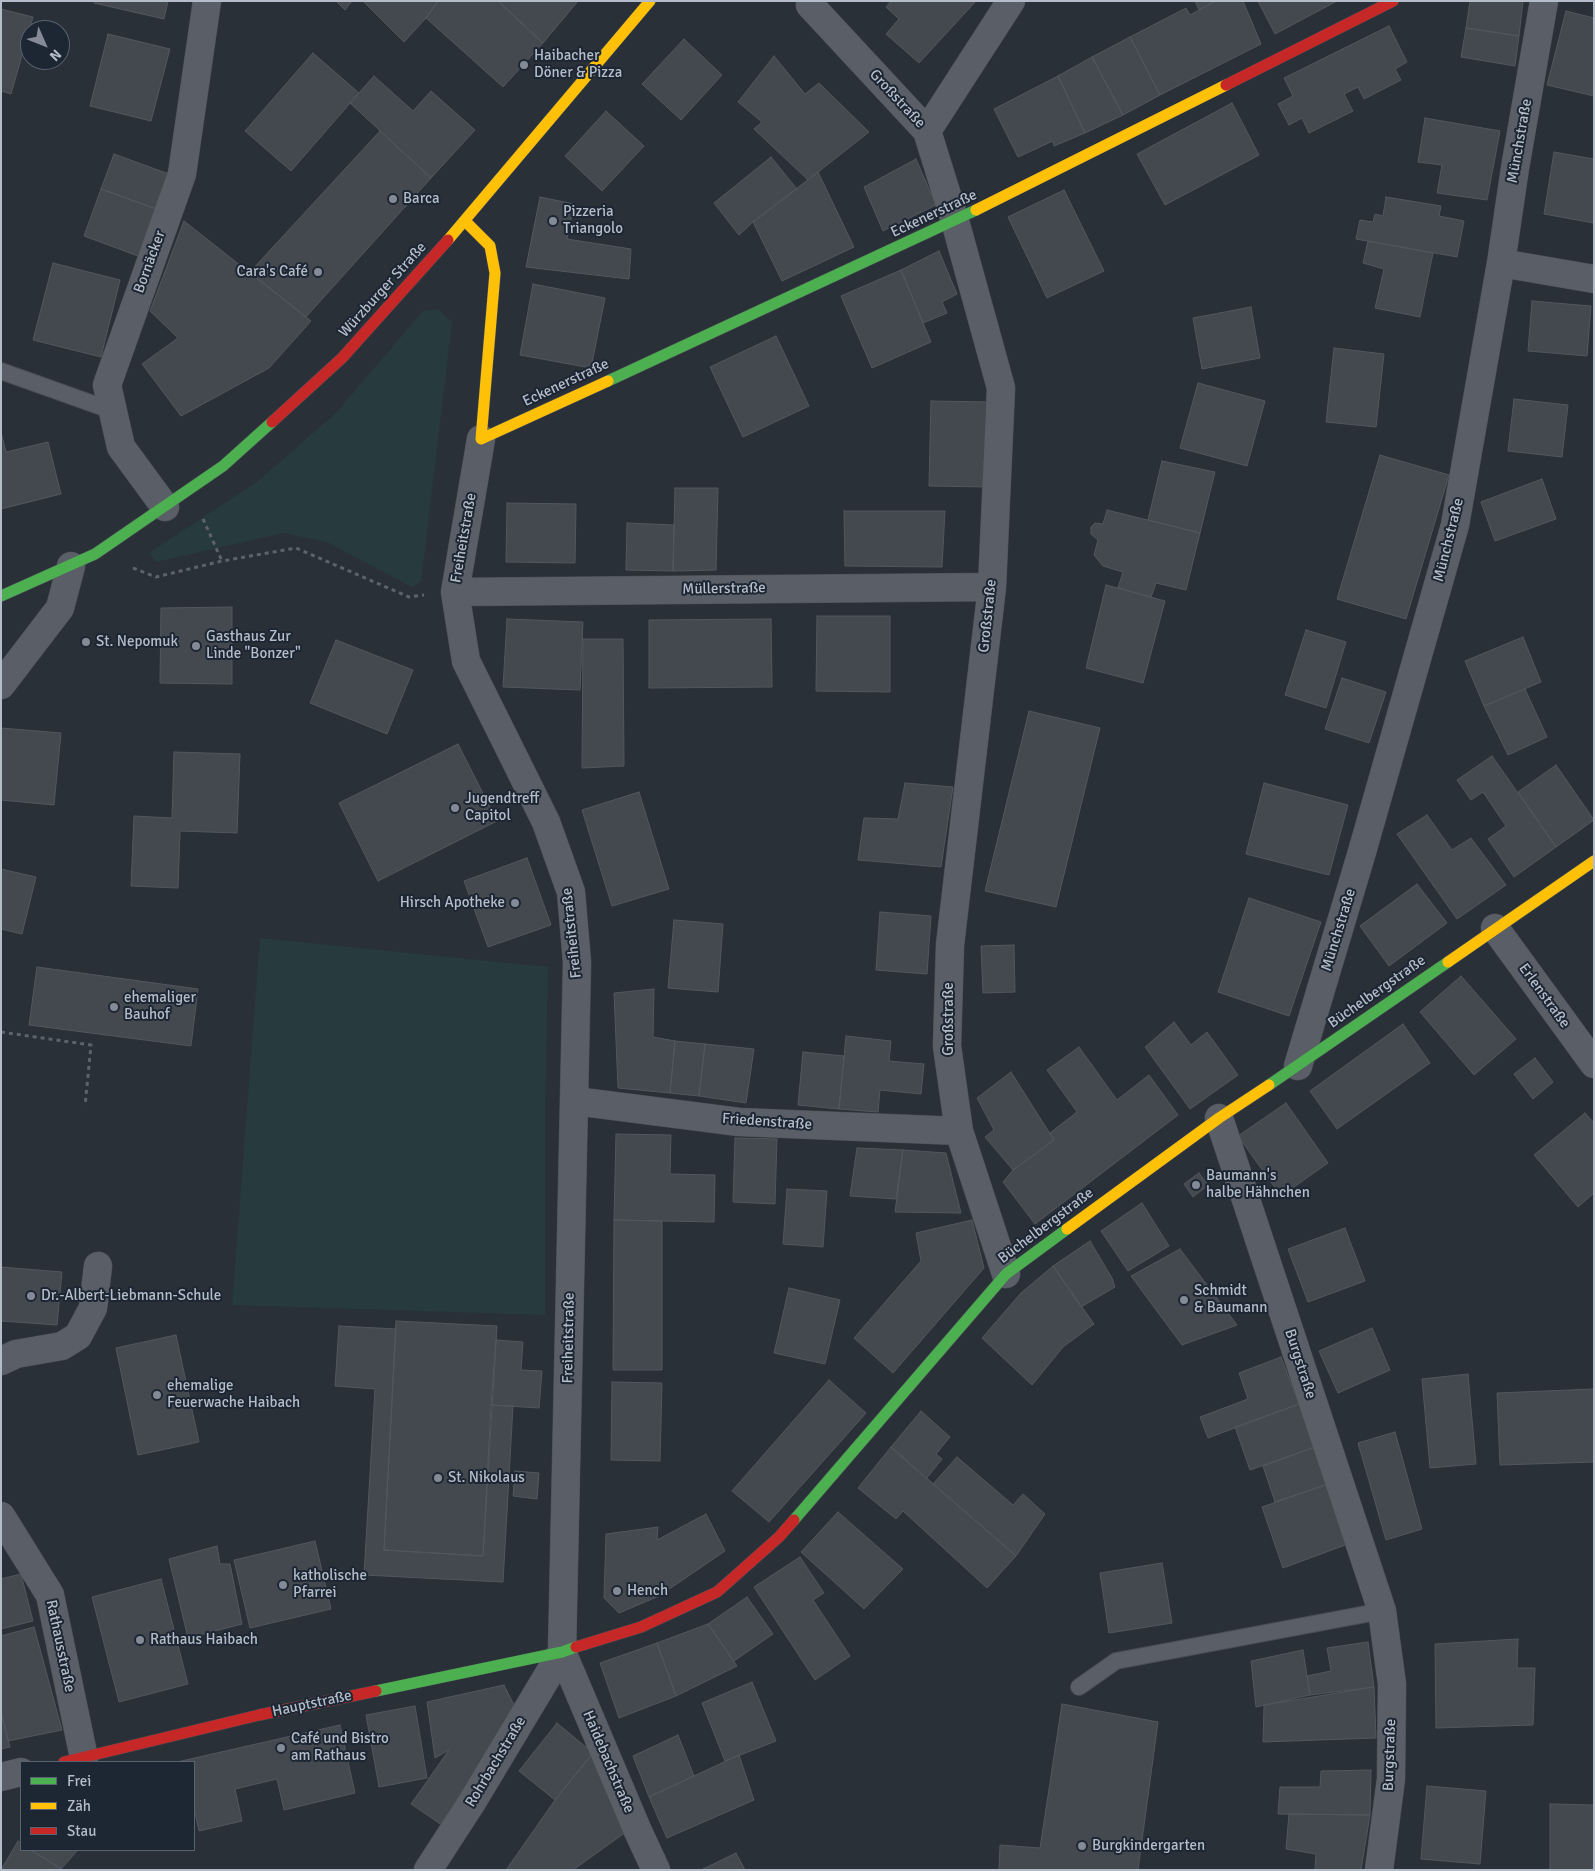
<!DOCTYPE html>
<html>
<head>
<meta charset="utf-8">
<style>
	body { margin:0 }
	#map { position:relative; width:1595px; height:1871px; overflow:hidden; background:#2a3038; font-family:Signika,sans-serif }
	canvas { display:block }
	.frame { position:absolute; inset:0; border:2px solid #b4bcc9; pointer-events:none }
	.legend { position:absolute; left:20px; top:1761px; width:175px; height:90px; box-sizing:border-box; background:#1d2633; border:1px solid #59626f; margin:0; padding:6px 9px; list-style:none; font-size:15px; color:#b4bcc9 }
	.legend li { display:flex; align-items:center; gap:10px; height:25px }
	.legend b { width:25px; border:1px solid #59626f }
	.north { position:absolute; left:20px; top:20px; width:50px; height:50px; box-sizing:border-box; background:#1d2633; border:1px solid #59626f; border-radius:50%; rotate:134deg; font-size:14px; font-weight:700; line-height:20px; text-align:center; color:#b4bcc9 }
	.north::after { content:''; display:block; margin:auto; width:18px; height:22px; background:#848b96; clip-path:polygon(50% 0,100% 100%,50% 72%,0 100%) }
</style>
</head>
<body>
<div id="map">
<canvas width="1595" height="1871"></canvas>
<div class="frame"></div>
<ul class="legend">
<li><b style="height:6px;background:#4caf50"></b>Frei</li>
<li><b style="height:6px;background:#ffc107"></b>Zäh</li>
<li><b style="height:6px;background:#c62828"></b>Stau</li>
</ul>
<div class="north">N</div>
</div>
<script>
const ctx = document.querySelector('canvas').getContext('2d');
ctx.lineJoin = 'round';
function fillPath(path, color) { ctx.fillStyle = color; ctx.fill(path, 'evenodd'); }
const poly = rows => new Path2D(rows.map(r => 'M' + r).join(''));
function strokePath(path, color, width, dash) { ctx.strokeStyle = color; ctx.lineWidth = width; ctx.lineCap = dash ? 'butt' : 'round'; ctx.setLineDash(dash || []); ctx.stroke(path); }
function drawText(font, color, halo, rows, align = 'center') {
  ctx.font = font + ' Signika,sans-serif'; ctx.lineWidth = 4; ctx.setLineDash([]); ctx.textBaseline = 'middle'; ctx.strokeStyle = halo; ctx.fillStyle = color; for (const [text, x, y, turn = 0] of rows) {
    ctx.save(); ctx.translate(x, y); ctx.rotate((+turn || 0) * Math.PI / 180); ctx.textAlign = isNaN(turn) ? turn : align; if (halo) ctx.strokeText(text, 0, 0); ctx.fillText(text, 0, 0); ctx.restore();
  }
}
const green = poly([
	[438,309,452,322,421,582,412,587,327,542,283,533,156,562,149,553,258,481,336,413,423,311],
	[260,938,548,967,545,1110,545,1315,232,1305]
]);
const building = poly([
	[94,1,168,1,164,19,94,3,94,1],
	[336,1,352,1,345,10,336,1],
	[363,1,438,1,426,18,404,42,363,1],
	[438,1,498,1,543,43,503,87,426,18,438,1],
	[498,1,578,1,543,43,498,1],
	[891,1,976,1,919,63,886,34,899,19,886,7,891,1],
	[1195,1,1215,1,1199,10,1195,1],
	[1216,1,1243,1,1261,44,1160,95,1130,37,1186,8,1190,15,1216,1],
	[1258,1,1337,1,1275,34,1258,1],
	[1470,1,1523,1,1519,36,1466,28,1470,1],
	[1,9,33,17,11,94,1,91,1,9],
	[1566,11,1594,18,1594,96,1547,85,1566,11],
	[1389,26,1407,62,1395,69,1401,80,1364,99,1358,87,1344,94,1353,111,1309,133,1302,118,1289,125,1278,104,1293,96,1284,78,1389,26],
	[1466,28,1519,36,1515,66,1461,57,1466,28],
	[108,34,170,49,151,121,90,106,108,34],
	[1130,37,1160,95,1123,115,1092,57,1130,37],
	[684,39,722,75,681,120,642,84,684,39],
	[313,53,359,93,291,171,245,131,313,53],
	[774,56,805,94,819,83,869,132,808,180,754,129,762,122,738,102,774,56],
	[1092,57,1123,115,1085,133,1058,76,1092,57],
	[374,76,413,111,431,91,475,130,431,178,350,103,374,76],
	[1058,76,1085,133,1054,146,1053,141,1018,157,994,109,1058,76],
	[1232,103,1259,155,1165,205,1137,154,1232,103],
	[606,111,644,146,602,191,565,156,606,111],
	[1425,118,1500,131,1487,200,1437,193,1442,165,1418,162,1425,118],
	[380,131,431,178,306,317,250,272,380,131],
	[1554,152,1594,159,1594,223,1544,214,1554,152],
	[114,154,169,174,156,209,101,189,114,154],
	[771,157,797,189,753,222,739,235,714,203,771,157],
	[916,159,936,205,883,231,864,187,916,159],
	[818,172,854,247,782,281,753,222,818,172],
	[101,189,156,209,138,256,84,236,101,189],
	[1064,190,1104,271,1047,298,1008,217,1064,190],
	[540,197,574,204,567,239,631,249,629,279,526,267,540,197],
	[1386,197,1441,206,1439,216,1464,221,1457,257,1356,239,1360,220,1373,222,1375,214,1383,216,1386,197],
	[184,221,311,321,269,368,181,416,142,364,178,338,150,311,184,221],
	[1368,241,1433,253,1420,317,1375,308,1384,269,1363,263,1368,241],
	[939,251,957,294,942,302,947,313,923,323,901,270,939,251],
	[53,263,120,280,101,357,33,340,53,263],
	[901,270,931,342,872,368,841,296,901,270],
	[533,284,605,298,591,368,520,355,533,284],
	[1532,301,1591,306,1587,356,1528,351,1532,301],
	[1251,307,1260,358,1202,369,1193,318,1251,307],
	[776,336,809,406,743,437,710,367,776,336],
	[1334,348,1384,354,1376,427,1326,422,1334,348],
	[1198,383,1265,401,1247,466,1180,448,1198,383],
	[1514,399,1568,405,1562,457,1508,451,1514,399],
	[931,401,991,402,988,487,929,486,931,401],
	[1,432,6,452,48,442,61,494,1,509,1,432],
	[1380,455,1449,475,1406,619,1337,599,1380,455],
	[1162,461,1215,472,1200,533,1148,520,1162,461],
	[1542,479,1556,519,1495,541,1481,502,1542,479],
	[675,488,718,488,716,570,673,571,675,488],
	[507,503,576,504,575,563,506,562,507,503],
	[1107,510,1200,533,1186,590,1156,583,1151,597,1118,588,1123,572,1103,566,1094,555,1098,540,1091,534,1091,527,1095,523,1103,524,1107,510],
	[844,511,945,511,942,567,845,566,844,511],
	[627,523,674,525,673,571,626,570,627,523],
	[1106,585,1165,601,1143,683,1086,668,1106,585],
	[232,607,232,684,160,683,161,608,232,607],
	[817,616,890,616,890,692,816,691,817,616],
	[507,619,583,622,580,690,503,687,507,619],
	[771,619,772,687,649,688,649,620,771,619],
	[1306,630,1346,642,1326,708,1285,695,1306,630],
	[1523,637,1541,682,1484,706,1465,661,1523,637],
	[583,639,623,639,624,766,582,768,583,639],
	[336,640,413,670,387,734,310,703,336,640],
	[1342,678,1386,692,1369,743,1325,729,1342,678],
	[1525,689,1547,737,1508,755,1484,706,1525,689],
	[1029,711,1100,728,1056,907,985,891,1029,711],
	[1,728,61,733,54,805,1,800,1,728],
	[458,744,497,821,378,881,339,803,458,744],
	[174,752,240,754,237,833,180,831,178,888,131,886,134,816,172,818,174,752],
	[1492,756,1556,847,1514,877,1488,839,1506,826,1483,792,1471,800,1457,780,1492,756],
	[1556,765,1594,820,1556,847,1518,792,1556,765],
	[905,783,953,787,941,867,858,860,864,818,898,819,905,783],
	[1264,783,1348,805,1329,875,1246,854,1264,783],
	[639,792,669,889,612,906,582,810,639,792],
	[1427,815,1452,850,1471,838,1506,885,1457,919,1397,834,1427,815],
	[527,858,551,925,488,947,464,881,527,858],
	[1,869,36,877,22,934,1,929,1,869],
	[1417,884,1447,923,1389,966,1360,926,1417,884],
	[1249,898,1321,922,1289,1016,1218,992,1249,898],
	[880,912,931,916,927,974,876,970,880,912],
	[674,920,723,924,718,992,668,988,674,920],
	[1014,945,1015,992,983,993,981,946,1014,945],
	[37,967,198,989,191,1046,29,1025,37,967],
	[1461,976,1516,1039,1474,1075,1420,1012,1461,976],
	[654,989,653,1037,675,1041,670,1093,618,1088,614,993,654,989],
	[1174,1022,1191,1045,1207,1032,1238,1075,1190,1109,1145,1047,1174,1022],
	[1403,1024,1430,1063,1337,1129,1310,1091,1403,1024],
	[846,1036,891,1041,889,1061,924,1064,921,1094,880,1090,878,1112,839,1109,846,1036],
	[675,1041,705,1044,699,1096,670,1093,675,1041],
	[705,1044,754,1049,746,1103,699,1096,705,1044],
	[1079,1047,1117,1100,1149,1075,1178,1115,1035,1224,1003,1182,1013,1170,1054,1140,1050,1133,1077,1112,1047,1070,1079,1047],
	[803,1052,844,1056,839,1109,798,1105,803,1052],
	[1535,1058,1553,1082,1533,1099,1514,1074,1535,1058],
	[1011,1072,1054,1140,1013,1170,985,1137,994,1130,977,1098,1011,1072],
	[1286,1103,1328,1163,1281,1196,1238,1136,1286,1103],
	[1585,1113,1594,1123,1594,1193,1578,1207,1534,1155,1585,1113],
	[616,1134,671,1135,670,1174,715,1175,714,1222,614,1220,616,1134],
	[735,1138,777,1139,775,1204,733,1202,735,1138],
	[857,1148,903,1150,896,1199,850,1196,857,1148],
	[903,1150,946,1153,961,1213,895,1212,903,1150],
	[1199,1173,1208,1185,1193,1197,1184,1184,1199,1173],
	[787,1189,827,1191,823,1247,783,1244,787,1189],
	[1142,1203,1169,1246,1128,1271,1101,1231,1142,1203],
	[614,1220,662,1221,662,1370,613,1370,614,1220],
	[972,1220,984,1268,893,1373,854,1338,921,1261,916,1233,972,1220],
	[1345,1228,1365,1281,1308,1302,1288,1249,1345,1228],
	[1090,1241,1112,1278,1115,1287,1081,1307,1053,1266,1090,1241],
	[1180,1249,1237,1325,1182,1345,1131,1276,1180,1249],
	[1053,1266,1094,1324,1063,1347,1032,1385,982,1338,1021,1293,1053,1266],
	[1,1267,62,1272,57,1325,1,1321,1,1267],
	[789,1288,840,1300,825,1364,774,1353,789,1288],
	[396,1321,497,1326,483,1556,384,1550,396,1321],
	[339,1326,396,1329,384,1550,483,1556,491,1405,513,1406,503,1582,364,1575,375,1389,335,1386,339,1326],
	[1372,1328,1390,1370,1338,1393,1319,1351,1372,1328],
	[176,1335,199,1442,138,1455,116,1348,176,1335],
	[496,1340,523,1342,521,1370,542,1371,539,1408,491,1405,496,1340],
	[1281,1357,1299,1404,1208,1438,1200,1417,1248,1399,1239,1373,1281,1357],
	[1468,1374,1476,1464,1430,1468,1422,1379,1468,1374],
	[829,1380,866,1413,769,1522,732,1491,829,1380],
	[612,1382,662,1383,660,1461,611,1460,612,1382],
	[1594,1389,1594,1462,1500,1465,1497,1393,1594,1389],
	[1299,1404,1315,1447,1250,1470,1235,1427,1299,1404],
	[921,1411,950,1437,936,1454,942,1459,926,1479,891,1447,921,1411],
	[1395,1432,1422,1529,1386,1540,1358,1443,1395,1432],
	[891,1447,1016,1556,987,1588,903,1511,896,1519,858,1488,891,1447],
	[1315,1447,1328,1484,1275,1502,1263,1466,1315,1447],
	[957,1457,1013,1505,1023,1494,1045,1514,1016,1556,933,1484,957,1457],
	[515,1471,539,1473,537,1499,513,1496,515,1471],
	[1328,1484,1348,1544,1283,1568,1262,1507,1328,1484],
	[838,1512,903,1569,864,1609,801,1552,838,1512],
	[706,1514,725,1551,659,1596,619,1613,604,1598,606,1534,658,1527,657,1540,706,1514],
	[315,1541,331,1609,250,1628,234,1560,315,1541],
	[217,1546,220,1564,230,1564,242,1624,188,1638,169,1559,217,1546],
	[800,1557,824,1593,813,1600,850,1656,815,1680,754,1587,800,1557],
	[1162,1563,1172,1623,1109,1633,1100,1573,1162,1563],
	[21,1574,33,1621,1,1629,1,1579,21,1574],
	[161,1579,188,1684,119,1702,92,1597,161,1579],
	[747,1597,773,1634,734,1661,708,1624,747,1597],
	[708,1624,737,1666,676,1696,657,1643,708,1624],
	[34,1627,62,1730,8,1741,1,1712,1,1636,34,1627],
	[1518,1639,1517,1668,1535,1668,1533,1725,1436,1728,1435,1644,1518,1639],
	[1368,1642,1374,1687,1310,1695,1307,1676,1331,1671,1327,1648,1368,1642],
	[657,1643,676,1696,619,1718,600,1663,657,1643],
	[1303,1650,1310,1695,1256,1707,1251,1661,1303,1650],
	[752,1682,776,1741,725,1761,702,1703,752,1682],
	[504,1685,515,1707,442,1825,411,1804,449,1750,435,1758,427,1702,504,1685],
	[1374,1687,1376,1738,1263,1742,1264,1705,1374,1687],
	[1062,1704,1158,1722,1138,1870,999,1870,1000,1845,1040,1848,1062,1704],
	[415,1706,427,1778,379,1787,366,1715,415,1706],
	[1,1712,10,1747,1,1749,1,1712],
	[557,1723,593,1753,555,1800,519,1771,557,1723],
	[340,1725,355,1793,284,1810,277,1779,235,1789,242,1821,199,1831,194,1808,194,1762,177,1762,340,1725],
	[678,1735,694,1776,649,1797,633,1756,678,1735],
	[593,1753,626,1832,573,1870,506,1870,555,1800,593,1753],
	[739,1755,754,1800,667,1838,649,1797,739,1755],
	[1371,1770,1370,1815,1278,1814,1280,1787,1320,1787,1321,1771,1371,1770],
	[1427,1786,1486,1791,1480,1864,1421,1859,1427,1786],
	[1550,1804,1594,1805,1594,1870,1550,1870,1550,1804],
	[1289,1814,1370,1815,1361,1870,1315,1870,1316,1854,1286,1849,1289,1814],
	[18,1841,21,1843,21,1850,31,1850,63,1870,1,1870,18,1841],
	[31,1850,76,1850,77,1851,61,1869,31,1850],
	[736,1853,745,1870,701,1870,736,1853]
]);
const path = poly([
	[203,519,222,561],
	[133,568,156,577,222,561,296,548,409,597,424,595],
	[1,1032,91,1045,85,1106]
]);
const lane = poly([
	[1,371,113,411],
	[1079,1687,1116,1661,1382,1611]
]);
const street = poly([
	[810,5,927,131,955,221,1001,388,992,587,950,945,947,1046,959,1131,1006,1274],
	[927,131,1011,1],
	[1501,263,1594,279],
	[481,439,455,592,466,661,546,822,571,892,577,962,562,1652,637,1829,656,1870],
	[165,507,121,447,107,385,182,174,207,1],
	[455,592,992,587],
	[1,685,60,608,71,566],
	[1495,928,1594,1064],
	[1298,1066,1362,852,1455,525,1501,263,1515,168,1544,1],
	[575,1101,739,1122,959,1131],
	[1219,1118,1382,1611,1392,1684,1391,1779,1379,1870],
	[1,1361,16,1354,62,1346,78,1336,93,1308,98,1266],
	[1,1516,50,1595,84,1758],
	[1,1777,21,1772],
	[428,1870,472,1802,562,1652]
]);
const fast = poly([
	[608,381,976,210],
	[1,596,95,554,223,466,272,422],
	[1269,1085,1448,962],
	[794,1520,1006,1274,1067,1229],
	[376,1691,562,1652,576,1647]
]);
const slow = poly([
	[976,210,1226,85],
	[465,221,490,246,495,273,481,439,608,381],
	[448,240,650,1],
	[1448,962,1594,861],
	[1067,1229,1219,1118,1269,1085]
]);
const jam = poly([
	[1226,85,1393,1],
	[272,422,342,358,448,240],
	[576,1647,641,1627,717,1592,779,1537,794,1520],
	[64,1762,259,1715,376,1691]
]);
const markers = [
	[524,65,5,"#848b96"],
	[393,199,5,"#848b96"],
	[553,221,5,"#848b96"],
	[318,272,5,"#848b96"],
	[86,642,5,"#848b96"],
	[196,646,5,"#848b96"],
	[455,808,5,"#848b96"],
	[515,903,5,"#848b96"],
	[114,1007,5,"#848b96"],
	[1196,1185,5,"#848b96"],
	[31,1296,5,"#848b96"],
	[1184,1300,5,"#848b96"],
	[157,1395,5,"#848b96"],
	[438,1478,5,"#848b96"],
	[283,1585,5,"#848b96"],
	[617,1591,5,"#848b96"],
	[140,1640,5,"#848b96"],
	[281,1748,5,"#848b96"],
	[1082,1846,5,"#848b96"]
];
const poiNames = [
	["Haibacher",534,56],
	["Döner & Pizza",534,73],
	["Barca",403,199],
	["Pizzeria",563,212],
	["Triangolo",563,229],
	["Cara's Café",308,272,"right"],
	["Gasthaus Zur",206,637],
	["Linde \"Bonzer\"",206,654],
	["St. Nepomuk",96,642],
	["Jugendtreff",465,799],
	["Capitol",465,816],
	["Hirsch Apotheke",505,903,"right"],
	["ehemaliger",124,998],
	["Bauhof",124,1015],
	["Baumann's",1206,1176],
	["halbe Hähnchen",1206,1193],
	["Schmidt",1194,1291],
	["& Baumann",1194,1308],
	["Dr.-Albert-Liebmann-Schule",41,1296],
	["ehemalige",167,1386],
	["Feuerwache Haibach",167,1403],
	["St. Nikolaus",448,1478],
	["katholische",293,1576],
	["Pfarrei",293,1593],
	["Hench",627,1591],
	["Rathaus Haibach",150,1640],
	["Café und Bistro",291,1739],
	["am Rathaus",291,1756],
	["Burgkindergarten",1092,1846]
];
const streetNames = [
	["Großstraße",897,99,47],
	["Münchstraße",1520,141,-80],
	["Eckenerstraße",934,214,-25],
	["Bornäcker",150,262,-70],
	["Würzburger Straße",383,290,-48],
	["Eckenerstraße",566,383,-25],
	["Freiheitstraße",464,538,-80],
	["Münchstraße",1449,540,-76],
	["Müllerstraße",724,589,-1],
	["Großstraße",988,616,-84],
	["Münchstraße",1339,930,-73],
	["Freiheitstraße",572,933,-96],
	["Büchelbergstraße",1377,992,-35],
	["Erlenstraße",1544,996,54],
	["Großstraße",949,1019,-90],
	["Friedenstraße",767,1122,4],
	["Büchelbergstraße",1046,1226,-37],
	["Freiheitstraße",569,1338,-89],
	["Burgstraße",1300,1364,72],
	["Rathausstraße",60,1646,78],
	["Hauptstraße",312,1704,-12],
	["Burgstraße",1390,1755,-88],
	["Rohrbachstraße",496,1762,-59],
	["Haidebachstraße",608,1762,67]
];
fillPath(green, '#273a3e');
fillPath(building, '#444950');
strokePath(building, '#52575f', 1);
strokePath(lane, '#484c53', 18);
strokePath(street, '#484c53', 29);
strokePath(fast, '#484c53', 12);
strokePath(slow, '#484c53', 12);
strokePath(jam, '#484c53', 12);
strokePath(path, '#5d636a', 3, [4, 4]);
strokePath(lane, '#5a5e66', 16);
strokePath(street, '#5a5e66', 28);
strokePath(fast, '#4caf50', 11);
strokePath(slow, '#ffc107', 11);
strokePath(jam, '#c62828', 11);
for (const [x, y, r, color] of markers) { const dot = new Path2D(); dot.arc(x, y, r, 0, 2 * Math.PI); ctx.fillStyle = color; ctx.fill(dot); strokePath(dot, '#1d2633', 2); }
drawText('15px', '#b4bcc9', '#1d2633', poiNames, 'left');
drawText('15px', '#b4bcc9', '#1d2633', streetNames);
</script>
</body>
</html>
